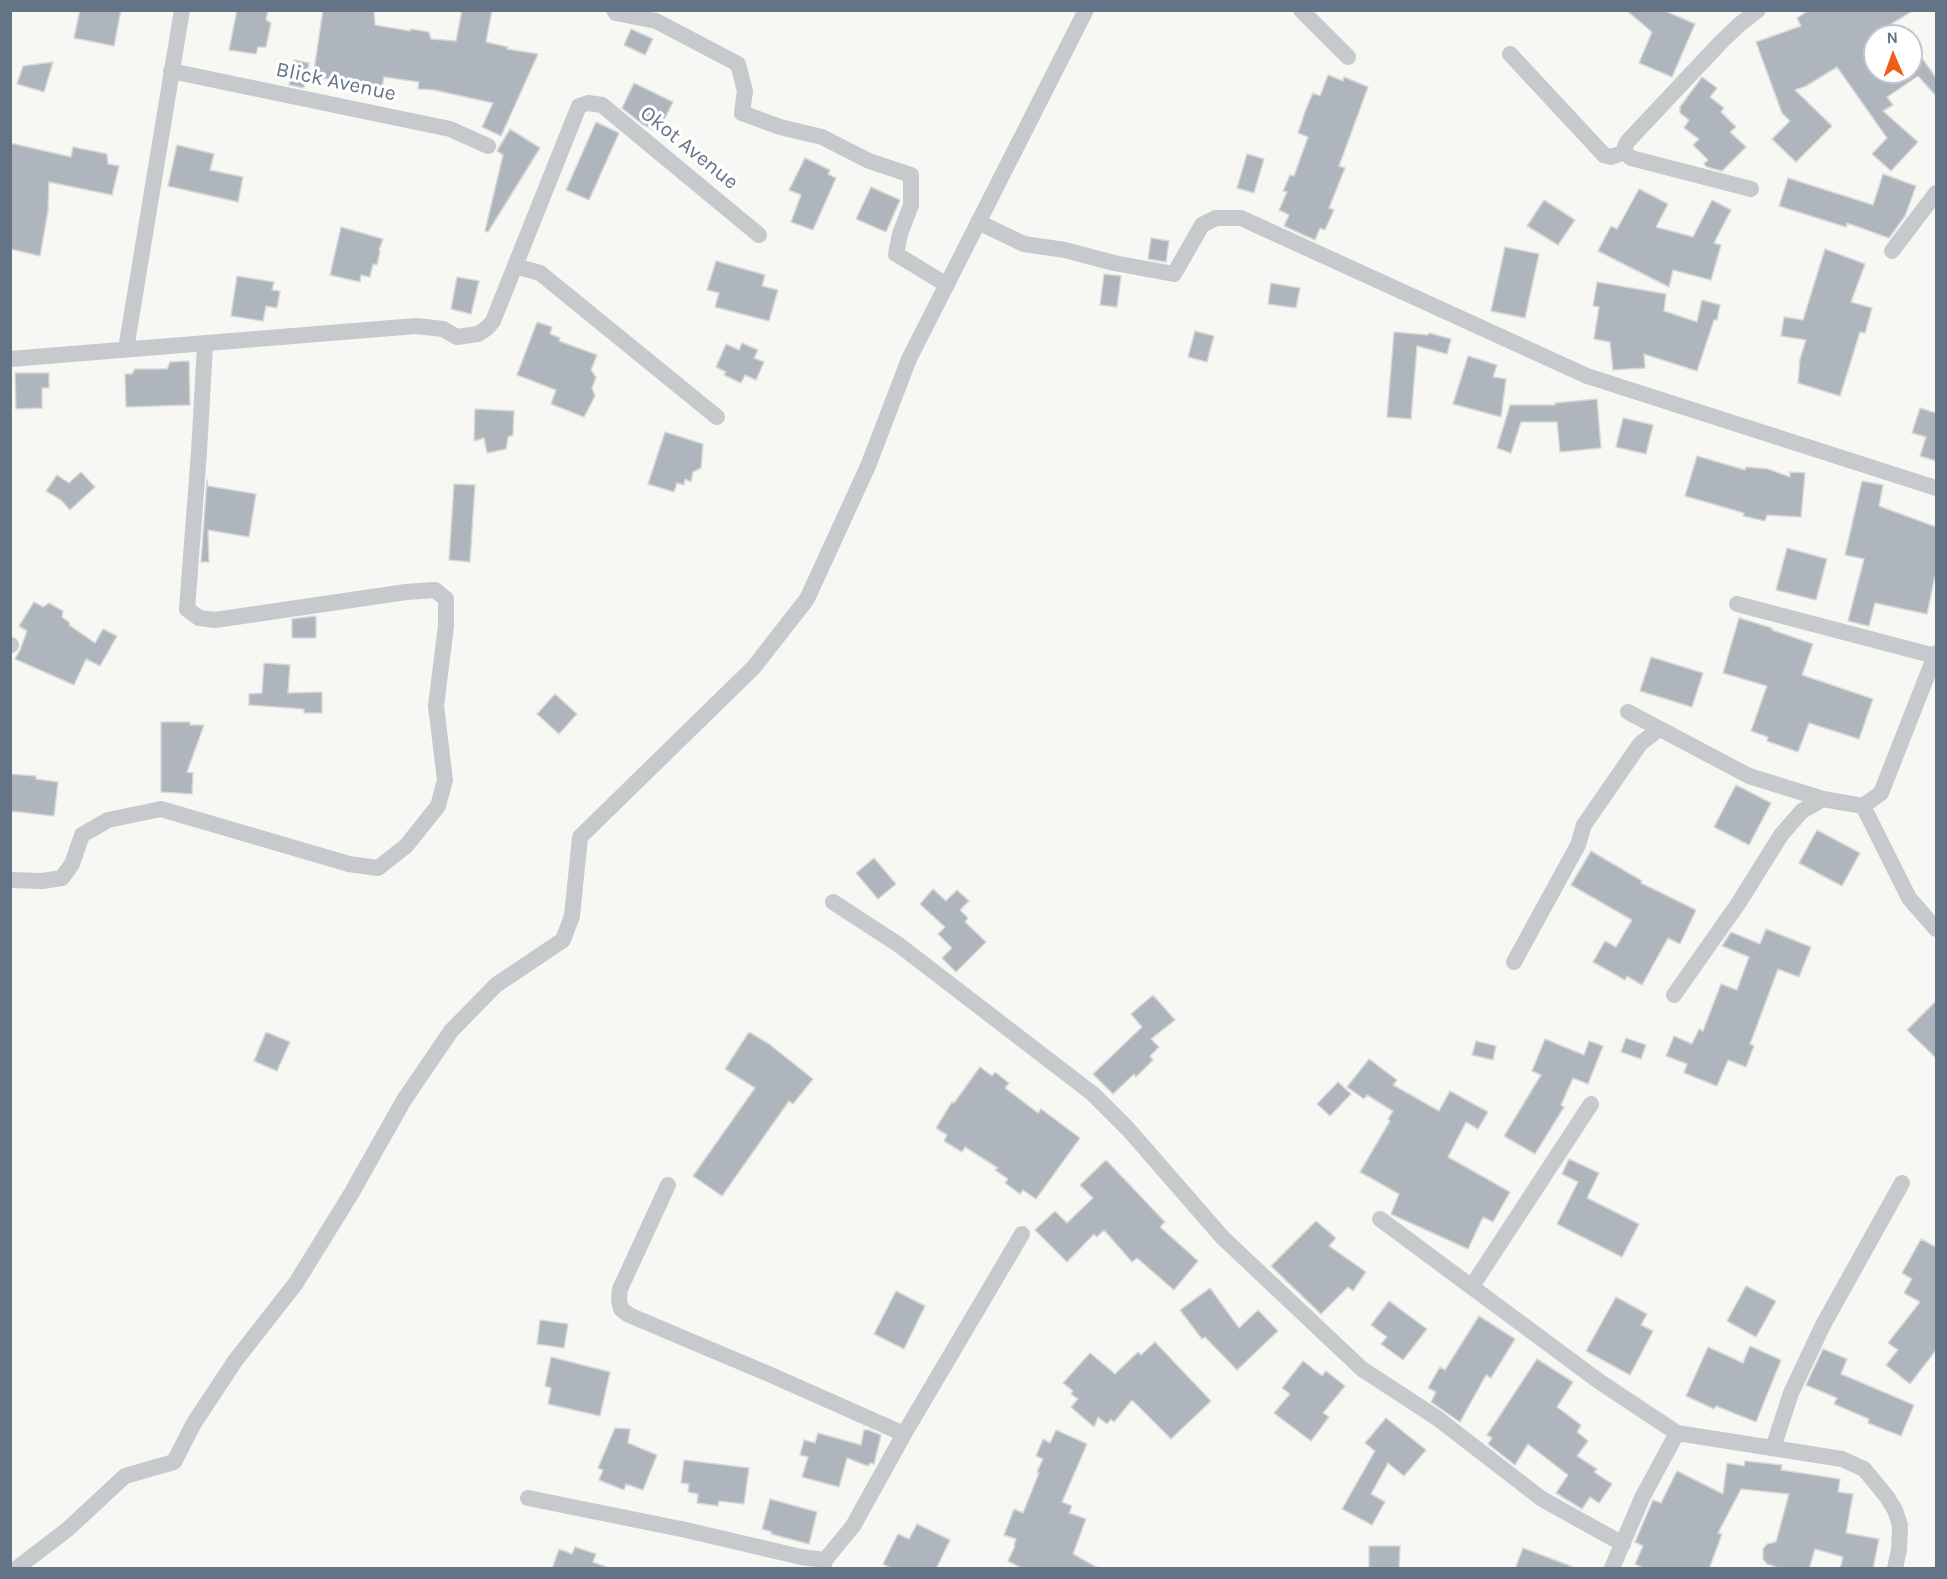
<!DOCTYPE html>
<html>
<head>
<meta charset="utf-8">
<style>
	body { margin:0 }
	#map { position:relative; width:1947px; height:1579px; overflow:hidden; background:#f7f7f3; font-family:Karla,sans-serif }
	canvas { display:block }
	.frame { position:absolute; inset:0; border:12px solid #637487; pointer-events:none }
	.north { position:absolute; left:1863px; top:24px; width:60px; height:60px; box-sizing:border-box; background:#fff; border:2px solid #c1c7cf; border-radius:50%; rotate:358deg; font-size:16px; font-weight:700; line-height:24px; text-align:center; color:#637487 }
	.north::after { content:''; display:block; margin:auto; width:21px; height:27px; background:#f05d1a; clip-path:polygon(50% 0,100% 100%,50% 72%,0 100%) }
</style>
</head>
<body>
<div id="map">
<canvas width="1947" height="1579"></canvas>
<div class="frame"></div>
<div class="north">N</div>
</div>
<script>
const ctx = document.querySelector('canvas').getContext('2d');
ctx.lineJoin = 'round';
function fillPath(path, color) { ctx.fillStyle = color; ctx.fill(path, 'evenodd'); }
const poly = rows => new Path2D(rows.map(r => 'M' + r).join(''));
function strokePath(path, color, width, dash) { ctx.strokeStyle = color; ctx.lineWidth = width; ctx.lineCap = dash ? 'butt' : 'round'; ctx.setLineDash(dash || []); ctx.stroke(path); }
function drawText(font, color, halo, rows, align = 'center') {
  ctx.font = font + ' Karla,sans-serif'; ctx.lineWidth = 6; ctx.setLineDash([]); ctx.textBaseline = 'middle'; ctx.strokeStyle = halo; ctx.fillStyle = color; for (const [text, x, y, turn = 0] of rows) {
    ctx.save(); ctx.translate(x, y); ctx.rotate((+turn || 0) * Math.PI / 180); ctx.textAlign = isNaN(turn) ? turn : align; if (halo) ctx.strokeText(text, 0, 0); ctx.fillText(text, 0, 0); ctx.restore();
  }
}
const building = poly([
	[80,10,121,10,114,46,74,38,80,10],
	[237,10,268,10,266,20,271,23,266,47,258,47,256,54,229,50,237,10],
	[323,10,374,10,375,25,410,31,411,29,429,32,431,39,456,41,462,10,492,10,486,42,508,47,507,49,538,54,501,136,482,127,493,103,434,90,418,89,419,82,384,77,380,97,356,92,358,83,313,77,323,10],
	[1626,10,1663,10,1695,24,1672,77,1639,63,1652,32,1626,10],
	[1809,10,1914,10,1875,34,1875,72,1911,72,1911,42,1936,78,1936,96,1918,76,1887,97,1893,105,1883,111,1918,142,1891,171,1872,154,1887,138,1837,67,1806,86,1795,90,1832,126,1796,162,1772,139,1790,121,1782,113,1756,42,1801,26,1797,18,1809,10],
	[631,29,653,39,645,55,624,45,631,29],
	[294,60,309,63,304,88,289,85,294,60],
	[53,62,44,92,17,84,23,66,53,62],
	[1328,75,1343,81,1344,77,1368,87,1339,166,1345,168,1329,208,1334,210,1325,230,1320,228,1315,240,1284,226,1289,215,1279,210,1287,192,1283,191,1290,175,1294,176,1308,137,1298,133,1306,109,1313,93,1320,96,1328,75],
	[1702,77,1717,88,1710,97,1724,108,1721,112,1736,127,1730,132,1746,147,1722,171,1707,167,1704,164,1708,160,1693,145,1699,139,1684,128,1689,120,1680,113,1680,107,1702,77],
	[634,83,673,102,658,132,642,124,622,108,634,83],
	[596,122,619,133,589,200,566,190,596,122],
	[510,129,540,148,488,232,485,231,503,155,497,151,510,129],
	[10,143,71,157,73,147,107,154,108,164,119,166,112,195,49,182,48,211,40,256,10,249,10,143],
	[177,145,214,154,210,170,243,177,238,202,168,186,177,145],
	[1247,154,1264,159,1254,193,1237,188,1247,154],
	[805,158,830,170,828,174,836,178,813,230,791,222,801,195,789,190,805,158],
	[1883,174,1916,186,1905,216,1889,238,1847,223,1846,227,1779,206,1788,178,1873,205,1883,174],
	[871,187,900,200,886,232,856,219,871,187],
	[1639,189,1668,204,1656,227,1693,237,1712,200,1731,210,1714,243,1721,245,1711,280,1673,270,1669,287,1598,251,1611,226,1617,229,1639,189],
	[1544,200,1575,220,1558,245,1527,226,1544,200],
	[341,227,383,239,379,250,380,251,377,265,373,264,370,277,361,275,360,282,330,275,341,227],
	[1151,238,1169,241,1166,262,1148,259,1151,238],
	[1505,247,1539,254,1525,318,1491,311,1505,247],
	[1825,249,1865,264,1851,302,1872,308,1865,333,1860,332,1840,396,1798,383,1800,359,1806,340,1781,336,1784,317,1803,320,1825,249],
	[716,261,765,275,762,286,778,290,769,321,715,307,719,293,707,290,716,261],
	[1104,274,1121,276,1117,307,1100,305,1104,274],
	[237,276,274,282,272,290,280,291,277,308,266,306,263,321,231,316,237,276],
	[457,277,479,281,471,314,451,309,457,277],
	[1597,282,1666,294,1664,311,1697,322,1702,300,1720,305,1717,320,1714,320,1697,371,1644,354,1645,368,1613,370,1610,342,1594,339,1599,307,1593,306,1597,282],
	[1271,283,1300,288,1296,308,1268,304,1271,283],
	[537,322,552,327,550,334,560,338,559,341,597,355,591,370,596,377,592,388,595,396,584,417,551,404,556,390,517,375,537,322],
	[1195,331,1214,336,1207,362,1188,357,1195,331],
	[1394,332,1428,335,1429,333,1451,339,1447,354,1417,346,1411,419,1387,417,1394,332],
	[742,343,758,350,754,358,764,362,756,380,745,375,741,383,724,375,726,372,716,367,726,344,739,350,742,343],
	[1468,356,1497,365,1493,377,1506,379,1501,417,1453,404,1468,356],
	[189,361,190,405,126,407,125,374,132,374,135,369,167,369,170,362,189,361],
	[15,373,49,373,49,388,42,388,42,408,16,409,15,373],
	[1597,399,1601,448,1560,452,1557,422,1521,422,1511,453,1497,448,1510,405,1555,405,1555,403,1597,399],
	[1920,408,1936,413,1936,461,1920,456,1926,437,1912,433,1920,408],
	[475,409,514,411,513,435,508,437,506,449,487,453,484,438,474,441,475,409],
	[1623,418,1653,425,1646,454,1616,447,1623,418],
	[665,432,703,444,701,468,693,472,691,482,685,479,684,485,677,483,674,492,648,484,665,432],
	[1697,456,1745,470,1746,467,1768,469,1790,477,1790,472,1805,473,1801,517,1767,515,1765,521,1743,516,1744,513,1685,496,1697,456],
	[81,472,95,487,70,510,61,500,46,491,57,475,69,483,81,472],
	[207,480,208,486,256,494,249,537,208,530,209,562,201,562,207,480],
	[1862,481,1883,485,1879,506,1936,527,1936,576,1935,576,1927,614,1875,603,1869,626,1848,621,1864,559,1845,555,1862,481],
	[454,484,475,485,470,562,449,560,454,484],
	[1787,548,1827,559,1816,600,1776,590,1787,548],
	[34,602,43,607,49,603,63,611,62,617,70,623,69,625,95,643,103,629,117,636,100,666,86,659,74,685,15,659,20,650,27,631,19,626,34,602],
	[316,616,316,638,292,638,292,619,316,616],
	[1739,618,1772,628,1772,630,1813,644,1802,675,1873,699,1859,739,1809,723,1798,752,1767,741,1768,737,1751,731,1767,686,1723,673,1739,618],
	[1651,657,1703,673,1692,707,1640,691,1651,657],
	[264,663,290,665,288,693,322,692,322,713,304,713,304,709,249,705,249,694,262,693,264,663],
	[555,694,577,714,559,734,537,714,555,694],
	[161,722,190,722,190,725,204,725,187,772,193,773,192,794,161,792,161,722],
	[10,774,36,776,36,779,58,782,54,816,10,811,10,774],
	[1736,785,1771,803,1749,845,1714,827,1736,785],
	[1817,830,1860,853,1842,886,1799,863,1817,830],
	[1591,851,1642,881,1641,883,1696,910,1680,944,1668,938,1642,985,1627,976,1625,980,1593,962,1605,941,1616,947,1632,920,1571,885,1591,851],
	[874,858,896,884,878,899,856,873,874,858],
	[933,889,946,901,957,890,969,901,960,910,968,918,965,922,986,942,956,972,942,958,952,948,938,934,945,927,920,904,933,889],
	[1766,929,1811,947,1799,977,1778,969,1750,1044,1754,1046,1746,1067,1728,1060,1717,1086,1684,1073,1687,1064,1666,1056,1674,1036,1692,1044,1699,1029,1703,1031,1721,984,1737,990,1749,957,1722,946,1731,932,1760,944,1766,929],
	[1153,995,1175,1020,1151,1039,1159,1047,1150,1056,1153,1060,1136,1077,1134,1074,1113,1094,1093,1074,1142,1027,1131,1014,1153,995],
	[1936,1001,1936,1058,1907,1030,1936,1001],
	[266,1032,290,1042,277,1071,254,1061,266,1032],
	[749,1032,769,1044,813,1079,793,1104,789,1101,722,1196,693,1176,755,1088,725,1069,749,1032],
	[1626,1038,1646,1045,1641,1059,1621,1052,1626,1038],
	[1545,1039,1584,1055,1589,1041,1603,1046,1588,1084,1573,1078,1561,1105,1564,1107,1535,1154,1504,1136,1541,1075,1532,1071,1545,1039],
	[1476,1041,1496,1046,1493,1060,1472,1055,1476,1041],
	[1369,1059,1397,1080,1393,1085,1439,1111,1450,1091,1488,1112,1478,1129,1466,1122,1448,1157,1510,1192,1493,1222,1483,1217,1468,1249,1391,1214,1399,1194,1360,1172,1390,1121,1388,1119,1393,1111,1367,1095,1364,1099,1347,1087,1369,1059],
	[980,1067,992,1076,995,1072,1009,1083,1005,1088,1038,1113,1041,1109,1080,1138,1036,1199,1023,1190,1020,1194,1005,1183,1008,1179,995,1170,998,1168,965,1147,962,1152,944,1141,947,1135,936,1128,952,1102,954,1103,980,1067],
	[1338,1082,1351,1094,1330,1116,1317,1104,1338,1082],
	[1569,1159,1599,1173,1587,1198,1639,1224,1622,1257,1557,1224,1578,1182,1562,1174,1569,1159],
	[1106,1160,1165,1222,1160,1227,1198,1261,1174,1290,1137,1258,1132,1262,1104,1230,1097,1237,1094,1234,1067,1262,1035,1230,1055,1211,1067,1223,1093,1198,1080,1185,1106,1160],
	[1316,1221,1336,1238,1329,1246,1366,1272,1353,1291,1348,1287,1321,1314,1271,1266,1316,1221],
	[1921,1239,1936,1247,1936,1350,1910,1384,1886,1365,1898,1350,1888,1343,1920,1302,1904,1293,1912,1279,1902,1273,1921,1239],
	[1746,1286,1776,1301,1756,1337,1727,1321,1746,1286],
	[1210,1288,1239,1328,1258,1310,1278,1331,1237,1370,1205,1337,1202,1339,1180,1310,1210,1288],
	[896,1291,925,1306,904,1349,874,1334,896,1291],
	[1616,1297,1647,1314,1641,1325,1653,1331,1630,1375,1586,1351,1616,1297],
	[1389,1301,1427,1329,1403,1360,1381,1344,1387,1337,1371,1325,1389,1301],
	[1479,1316,1515,1339,1491,1378,1486,1375,1460,1422,1431,1402,1436,1392,1428,1388,1440,1367,1445,1370,1479,1316],
	[540,1320,568,1324,564,1348,537,1344,540,1320],
	[1155,1342,1211,1401,1171,1439,1132,1400,1114,1422,1111,1419,1107,1424,1098,1417,1094,1427,1071,1407,1078,1399,1071,1394,1073,1391,1063,1383,1090,1353,1115,1374,1138,1352,1141,1355,1155,1342],
	[1750,1346,1781,1360,1756,1422,1716,1406,1714,1409,1686,1396,1708,1347,1743,1363,1750,1346],
	[1823,1349,1847,1359,1841,1374,1914,1405,1901,1436,1868,1423,1869,1419,1834,1404,1837,1398,1806,1385,1823,1349],
	[551,1357,610,1372,600,1416,548,1404,551,1388,545,1386,551,1357],
	[1537,1359,1573,1382,1557,1407,1581,1425,1577,1432,1588,1441,1577,1456,1597,1469,1594,1472,1612,1484,1599,1503,1590,1497,1582,1509,1556,1493,1568,1475,1528,1444,1515,1465,1488,1444,1492,1438,1487,1435,1537,1359],
	[1303,1361,1322,1376,1326,1371,1345,1386,1323,1413,1329,1417,1311,1441,1274,1413,1290,1394,1282,1388,1303,1361],
	[1386,1418,1426,1450,1404,1476,1388,1463,1371,1494,1385,1502,1372,1525,1342,1509,1375,1451,1365,1443,1386,1418],
	[615,1428,630,1429,628,1443,657,1455,643,1490,626,1484,624,1490,599,1480,603,1470,598,1468,615,1428],
	[864,1430,868,1430,881,1435,874,1464,870,1463,868,1466,847,1458,839,1487,802,1477,808,1457,800,1455,804,1440,815,1443,818,1433,861,1445,864,1430],
	[1056,1430,1087,1444,1062,1502,1072,1506,1069,1513,1086,1519,1073,1554,1100,1569,1023,1569,1008,1561,1015,1546,1014,1545,1016,1539,1004,1535,1014,1509,1023,1513,1039,1473,1037,1472,1043,1459,1036,1456,1043,1439,1050,1443,1056,1430],
	[684,1460,749,1468,744,1504,719,1501,718,1506,697,1503,698,1494,688,1492,689,1484,681,1483,684,1460],
	[1745,1461,1782,1465,1781,1470,1840,1479,1838,1492,1853,1494,1846,1533,1879,1539,1873,1569,1840,1569,1843,1557,1815,1549,1809,1569,1782,1569,1767,1564,1763,1559,1763,1549,1767,1544,1776,1542,1789,1494,1741,1489,1718,1533,1722,1534,1709,1569,1645,1569,1635,1564,1643,1546,1635,1542,1653,1500,1661,1503,1677,1471,1723,1494,1727,1463,1744,1466,1745,1461],
	[770,1499,817,1512,809,1544,771,1534,772,1532,762,1529,770,1499],
	[917,1524,950,1540,936,1569,892,1569,883,1564,898,1534,909,1539,917,1524],
	[1369,1546,1400,1546,1399,1569,1369,1569,1369,1546],
	[575,1547,596,1554,593,1562,606,1567,606,1569,552,1569,559,1549,572,1554,575,1547],
	[1523,1548,1573,1567,1572,1569,1515,1569,1523,1548]
]);
const street = poly([
	[614,10,616,13,656,21,738,64,745,91,742,113,780,127,822,137,869,161,911,175,911,205,900,234,896,254,947,285],
	[1301,10,1348,57],
	[1510,54,1604,155,1611,157,1625,152],
	[171,71,450,129,488,146],
	[1751,189,1631,158,1625,152,1625,146,1628,141,1722,41,1740,24,1758,10],
	[978,222,1024,244,1065,250,1114,263,1174,274,1202,225,1216,218,1241,218,1587,376,1936,488],
	[1892,251,1936,193],
	[515,266,540,273,717,417],
	[126,349,182,10],
	[10,359,416,326,443,329,457,337,478,334,487,328,493,321,579,106,588,103,602,105,759,235],
	[1737,604,1935,656],
	[10,645,11,645],
	[1628,712,1749,776,1823,799,1863,806,1881,793,1936,653],
	[1863,806,1909,898,1936,929],
	[10,880,42,881,62,878,72,864,82,835,108,820,161,809,349,864,378,868,406,846,438,806,445,780,436,706,446,626,446,599,435,590,406,592,215,620,199,618,187,609,199,452,205,345],
	[833,902,899,945,1093,1094,1128,1129,1223,1238,1362,1369,1437,1418,1542,1499,1623,1544],
	[1514,962,1578,845,1584,825,1640,744,1659,729],
	[1674,995,1738,904,1781,835,1802,811,1823,799],
	[668,1185,620,1289,619,1300,621,1309,629,1315,771,1375,904,1434,853,1526,825,1560,823,1568],
	[1380,1219,1600,1382,1677,1433,1842,1459,1864,1469,1887,1497,1895,1510,1900,1525,1899,1550,1895,1568],
	[1472,1286,1591,1104],
	[904,1434,1022,1234],
	[1773,1448,1791,1393,1823,1325,1902,1183],
	[528,1498,686,1530,801,1557,825,1560],
	[17,1568,68,1529,125,1476,174,1462,194,1423,235,1361,296,1283,351,1194,404,1100,451,1031,496,985,563,940,572,916,580,837,754,667,807,599,868,466,909,359,1086,10],
	[1612,1568,1642,1498,1677,1433]
]);
const streetNames = [
	["Blick Avenue",336,82,12],
	["Okot Avenue",689,148,39]
];
fillPath(building, '#aeb5bc');
strokePath(building, '#d8d8d6', 1.5);
strokePath(street, '#c6cacd', 16);
drawText('21px', '#637487', '#fff', streetNames);
</script>
</body>
</html>
